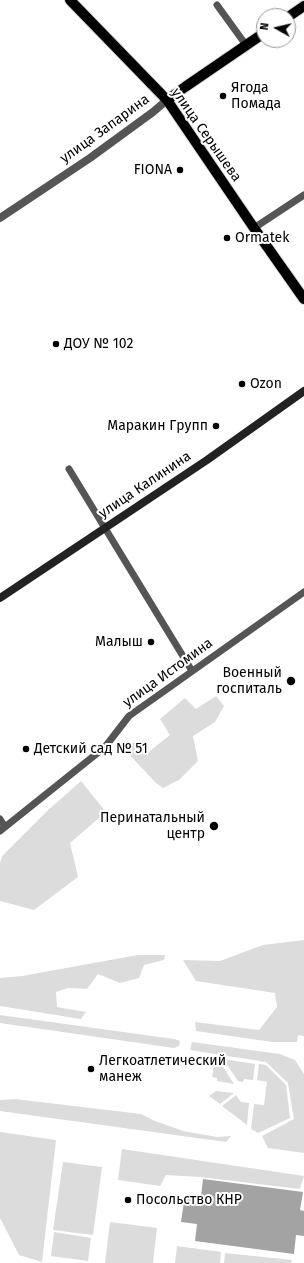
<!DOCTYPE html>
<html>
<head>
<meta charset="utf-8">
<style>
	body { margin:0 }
	#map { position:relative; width:304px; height:1263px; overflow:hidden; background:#fff; font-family:"Fira Sans",sans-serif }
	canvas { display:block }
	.north { position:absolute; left:256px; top:8px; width:40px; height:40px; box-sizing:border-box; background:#fff; border:1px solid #999; border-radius:50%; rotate:278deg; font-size:11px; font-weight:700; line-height:16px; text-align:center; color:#000 }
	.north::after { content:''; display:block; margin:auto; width:14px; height:18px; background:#000; clip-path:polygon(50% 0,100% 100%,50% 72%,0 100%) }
</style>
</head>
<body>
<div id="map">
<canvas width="304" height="1263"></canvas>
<div class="north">N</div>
</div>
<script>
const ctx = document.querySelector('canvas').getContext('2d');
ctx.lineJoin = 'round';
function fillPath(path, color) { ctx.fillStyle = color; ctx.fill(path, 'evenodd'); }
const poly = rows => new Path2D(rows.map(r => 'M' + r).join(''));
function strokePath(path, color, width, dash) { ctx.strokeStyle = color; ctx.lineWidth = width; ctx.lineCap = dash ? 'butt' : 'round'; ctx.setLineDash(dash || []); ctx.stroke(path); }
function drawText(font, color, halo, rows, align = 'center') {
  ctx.font = font + ' "Fira Sans",sans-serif'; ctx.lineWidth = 4; ctx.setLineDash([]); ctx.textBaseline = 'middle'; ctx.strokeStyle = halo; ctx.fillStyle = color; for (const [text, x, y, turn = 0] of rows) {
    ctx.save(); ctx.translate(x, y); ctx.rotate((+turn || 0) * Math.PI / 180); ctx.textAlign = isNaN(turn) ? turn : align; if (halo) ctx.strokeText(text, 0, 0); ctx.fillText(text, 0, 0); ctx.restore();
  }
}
const green = poly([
	[216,696,224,706,215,722,193,736,198,761,179,780,163,788,156,783,125,750,134,742,146,754,170,735,160,719,185,698,196,709],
	[81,781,106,812,70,843,78,877,34,910,0,901,0,863,2,856,46,812],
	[304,940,304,1036,298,1035,297,1042,272,1042,196,1031,195,1022,259,1030,277,1007,275,993,196,981,183,960,220,961,263,945],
	[138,955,165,955,164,960,144,965,139,978,120,983,98,974,87,989,68,988,56,992,57,1007,86,1012,81,1019,0,1006,0,978,22,976],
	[0,1015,174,1039,180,1041,179,1046,174,1048,0,1023],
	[192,1042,280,1054,295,1060,304,1074,304,1153,268,1148,262,1136,294,1119,288,1083,266,1062,190,1050],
	[207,1057,218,1059,234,1084,217,1081,217,1078,212,1077,214,1066,206,1065],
	[223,1059,255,1064,253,1080,244,1079,243,1082,238,1081],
	[259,1064,266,1065,286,1085,290,1118,258,1133,251,1129,254,1104,264,1105,267,1082,257,1080],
	[216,1091,234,1093,220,1104,209,1096],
	[236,1095,241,1102,249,1103,247,1125,222,1106],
	[15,1099,141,1114,155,1121,183,1131,217,1137,231,1136,226,1142,0,1111,0,1100],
	[0,1132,56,1140,42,1262,19,1255,0,1218],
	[122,1149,304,1176,300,1189,200,1177,166,1175,160,1186,118,1180],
	[63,1162,102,1167,93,1235,53,1230],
	[110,1222,157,1228,153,1263,105,1263],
	[54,1232,91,1238,88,1261,51,1256],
	[177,1246,221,1252,220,1263,175,1263],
	[225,1253,292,1260,291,1263,224,1263]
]);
const water = poly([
	[203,1179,303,1192,300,1210,304,1211,304,1236,296,1235,294,1254,195,1241,197,1224,181,1222,185,1195,201,1197]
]);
const minor = poly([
	[217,5,246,45],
	[254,228,304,195],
	[69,469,192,671],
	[0,819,5,827],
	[0,831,105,747,129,716,304,592]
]);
const tertiary = poly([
	[0,218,90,158,153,112,167,100]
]);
const secondary = poly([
	[0,598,207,460,304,391]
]);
const primary = poly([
	[70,0,167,100,254,228,304,299],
	[288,17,304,6],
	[167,100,185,87,264,33]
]);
const markers = [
	[223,96,4,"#000"],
	[180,170,4,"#000"],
	[227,238,4,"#000"],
	[56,344,4,"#000"],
	[242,384,4,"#000"],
	[216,426,4,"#000"],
	[151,642,4,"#000"],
	[291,681,5,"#000"],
	[26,749,4,"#000"],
	[214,826,5,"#000"],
	[91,1069,4,"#000"],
	[128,1200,4,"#000"]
];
const poiNames = [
	["Ягода",231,88],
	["Помада",231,104],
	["FIONA",172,170,"right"],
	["Ormatek",235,238],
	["ДОУ № 102",64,344],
	["Ozon",250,384],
	["Маракин Групп",208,426,"right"],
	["Малыш",143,642,"right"],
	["Военный",282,673,"right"],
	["госпиталь",282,689,"right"],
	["Детский сад № 51",34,749],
	["Перинатальный",205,818,"right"],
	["центр",205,834,"right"],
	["Легкоатлетический",99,1061],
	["манеж",99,1077],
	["Посольство КНР",136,1200]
];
const streetNames = [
	["улица Запарина",105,129,-36],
	["улица Серышева",206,135,55],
	["улица Калинина",145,485,-34],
	["улица Истомина",168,673,-36]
];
fillPath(green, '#dcdcdc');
fillPath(water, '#a3a3a3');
strokePath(primary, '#dbdbdb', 12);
strokePath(minor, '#555', 7);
strokePath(tertiary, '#555', 8);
strokePath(secondary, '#222', 8);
strokePath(primary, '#000', 10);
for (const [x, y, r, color] of markers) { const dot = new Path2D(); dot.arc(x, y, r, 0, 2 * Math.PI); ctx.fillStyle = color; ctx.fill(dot); strokePath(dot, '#fff', 1.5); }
drawText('14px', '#000', '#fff', poiNames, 'left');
drawText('14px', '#000', '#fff', streetNames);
</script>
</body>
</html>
